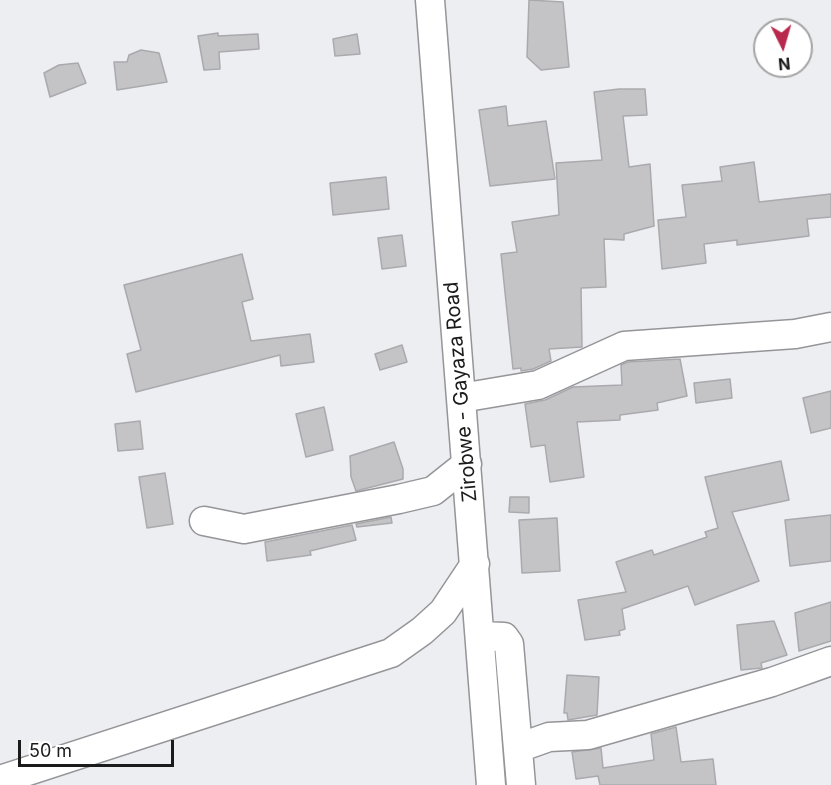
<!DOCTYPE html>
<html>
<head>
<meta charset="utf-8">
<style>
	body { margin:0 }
	#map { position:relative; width:831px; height:785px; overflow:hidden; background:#edeef1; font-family:Inter,sans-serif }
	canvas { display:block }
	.north { position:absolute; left:753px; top:18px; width:60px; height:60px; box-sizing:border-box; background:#fff; border:2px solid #a4a4a4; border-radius:50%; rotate:175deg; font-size:16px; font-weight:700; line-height:24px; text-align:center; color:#1b1b1c }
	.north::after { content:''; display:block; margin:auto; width:21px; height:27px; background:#b8284c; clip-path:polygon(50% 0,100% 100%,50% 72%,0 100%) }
	.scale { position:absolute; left:18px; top:740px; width:156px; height:27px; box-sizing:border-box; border:3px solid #1b1b1c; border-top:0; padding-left:8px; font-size:18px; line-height:21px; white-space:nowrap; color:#1b1b1c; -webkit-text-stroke:4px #fff; paint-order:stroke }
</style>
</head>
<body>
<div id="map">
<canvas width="831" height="785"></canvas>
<div class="north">N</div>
<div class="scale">50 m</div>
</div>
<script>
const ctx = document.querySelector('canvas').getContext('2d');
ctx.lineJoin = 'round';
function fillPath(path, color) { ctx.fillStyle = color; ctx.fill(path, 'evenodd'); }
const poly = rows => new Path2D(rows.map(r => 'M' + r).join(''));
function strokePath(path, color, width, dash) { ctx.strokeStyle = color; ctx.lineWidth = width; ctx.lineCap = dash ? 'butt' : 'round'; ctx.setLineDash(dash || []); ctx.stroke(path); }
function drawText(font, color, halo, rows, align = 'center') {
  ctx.font = font + ' Inter,sans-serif'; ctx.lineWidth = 5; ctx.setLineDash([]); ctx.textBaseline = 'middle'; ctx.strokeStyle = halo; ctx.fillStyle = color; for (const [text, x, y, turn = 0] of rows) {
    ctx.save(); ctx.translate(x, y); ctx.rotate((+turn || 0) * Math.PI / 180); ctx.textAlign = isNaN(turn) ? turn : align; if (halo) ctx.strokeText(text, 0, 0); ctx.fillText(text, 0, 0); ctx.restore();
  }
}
const building = poly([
	[529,0,563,2,569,67,541,70,527,57,529,0],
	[218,33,218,36,258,34,259,49,219,52,220,69,204,70,198,36,218,33],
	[357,34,360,54,335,56,333,39,357,34],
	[141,50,159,53,167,82,117,90,114,62,127,62,129,55,141,50],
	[78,63,86,83,50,97,44,73,59,65,78,63],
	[619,89,645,89,647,115,623,116,629,167,650,164,654,226,624,234,624,240,604,239,606,287,581,288,582,347,549,349,551,361,533,369,521,371,521,368,513,369,501,254,517,252,512,222,559,215,556,163,602,160,594,92,619,89],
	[506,106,508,126,546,121,555,179,490,186,479,110,506,106],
	[754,162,759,202,831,194,831,217,807,219,809,236,737,245,737,240,704,244,706,263,662,269,658,220,686,217,682,185,722,181,720,167,754,162],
	[386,177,389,209,333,215,330,183,386,177],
	[402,235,406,266,382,269,378,238,402,235],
	[242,254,253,299,242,302,251,341,310,334,314,362,281,366,280,355,136,392,127,354,141,350,124,285,242,254],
	[402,345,407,362,380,370,375,354,402,345],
	[680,359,687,396,657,403,658,410,620,415,620,420,577,422,584,477,550,482,545,445,531,447,525,404,545,400,573,387,622,385,621,365,628,362,680,359],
	[730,379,732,398,696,403,694,383,730,379],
	[831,391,831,428,811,433,803,398,831,391],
	[324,407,333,450,306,457,296,414,324,407],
	[140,421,143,449,118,451,115,424,140,421],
	[394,442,403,469,403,479,356,491,351,477,350,456,394,442],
	[781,461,789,500,732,512,759,581,695,605,688,586,622,609,625,629,619,631,620,635,585,640,578,600,626,592,616,562,652,550,654,555,707,537,705,532,718,528,705,477,781,461],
	[165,473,173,524,147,528,139,477,165,473],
	[510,497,529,497,529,513,509,512,510,497],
	[831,515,831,561,790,566,785,520,831,515],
	[391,517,392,523,357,527,356,524,391,517],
	[557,518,560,571,522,573,519,520,557,518],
	[352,525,356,540,310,551,311,555,267,561,265,542,352,525],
	[831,602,831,641,799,651,795,613,831,602],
	[774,621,787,655,761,663,762,668,741,670,737,625,774,621],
	[567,675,599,677,597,715,568,720,567,713,564,713,567,675],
	[676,727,681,762,713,759,716,785,600,785,598,776,576,779,572,752,601,748,603,768,654,760,651,734,676,727]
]);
const minor = poly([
	[430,0,491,785],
	[461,398,538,385,624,346,795,334,831,327],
	[204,521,244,529,399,499,433,491,467,464],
	[480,636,504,637,509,644,521,785],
	[518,748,549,737,588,735,772,682,831,661],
	[0,780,391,653,422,631,443,612,475,564]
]);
const streetNames = [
	["Zirobwe - Gayaza Road",461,392,-95]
];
fillPath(building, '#c4c4c7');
strokePath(building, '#aaaaae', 1.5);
strokePath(minor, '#959599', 31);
strokePath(minor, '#fff', 28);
drawText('20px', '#1b1b1c', '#fff', streetNames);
</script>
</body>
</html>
